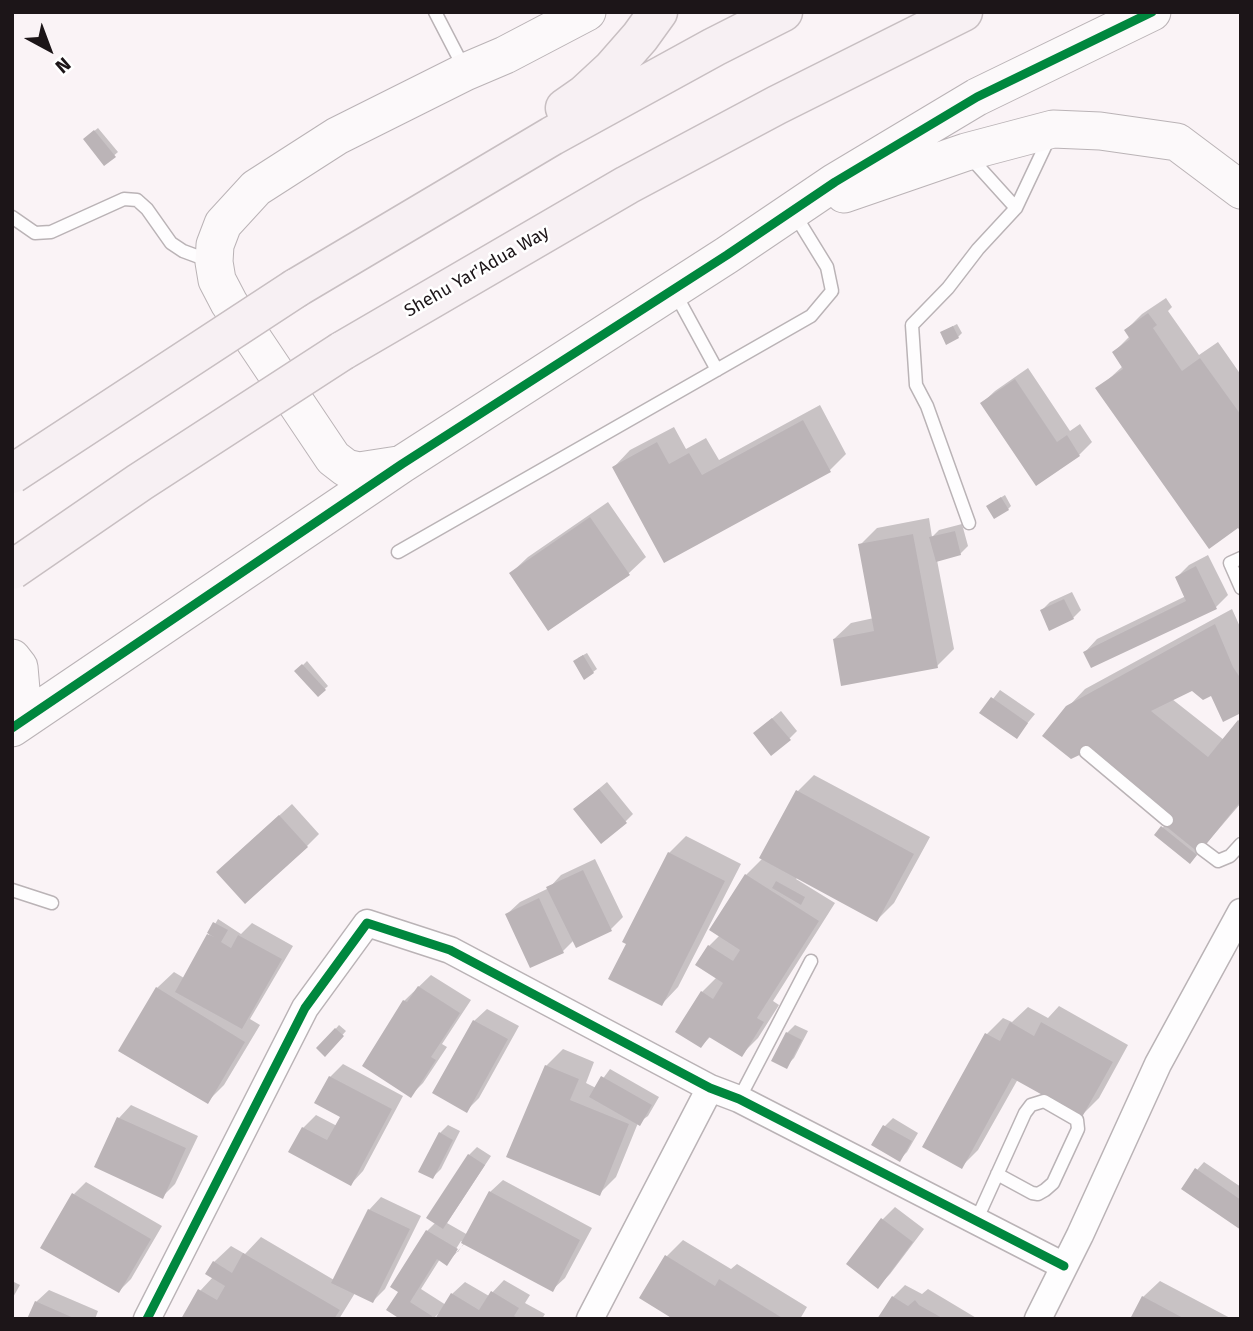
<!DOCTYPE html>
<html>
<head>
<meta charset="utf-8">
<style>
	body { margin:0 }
	#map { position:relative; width:1253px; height:1331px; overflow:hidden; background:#faf3f6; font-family:"Fira Sans",sans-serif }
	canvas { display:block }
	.frame { position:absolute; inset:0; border:14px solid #1c1518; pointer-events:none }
	.north { position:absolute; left:14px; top:14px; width:70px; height:70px; -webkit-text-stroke:5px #fff; paint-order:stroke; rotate:139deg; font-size:19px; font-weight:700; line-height:28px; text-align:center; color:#1c1518 }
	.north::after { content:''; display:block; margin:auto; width:24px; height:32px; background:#1c1518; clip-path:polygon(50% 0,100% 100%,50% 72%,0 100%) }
</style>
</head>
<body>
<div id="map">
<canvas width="1253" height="1331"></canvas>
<div class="frame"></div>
<div class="north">N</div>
</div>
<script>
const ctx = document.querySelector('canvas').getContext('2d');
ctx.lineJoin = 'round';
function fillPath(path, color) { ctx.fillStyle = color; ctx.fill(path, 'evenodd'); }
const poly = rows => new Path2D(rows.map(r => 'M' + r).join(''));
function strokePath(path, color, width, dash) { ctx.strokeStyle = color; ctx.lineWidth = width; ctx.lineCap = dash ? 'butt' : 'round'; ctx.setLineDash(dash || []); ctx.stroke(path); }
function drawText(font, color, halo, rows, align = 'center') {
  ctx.font = font + ' "Fira Sans",sans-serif'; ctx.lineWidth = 5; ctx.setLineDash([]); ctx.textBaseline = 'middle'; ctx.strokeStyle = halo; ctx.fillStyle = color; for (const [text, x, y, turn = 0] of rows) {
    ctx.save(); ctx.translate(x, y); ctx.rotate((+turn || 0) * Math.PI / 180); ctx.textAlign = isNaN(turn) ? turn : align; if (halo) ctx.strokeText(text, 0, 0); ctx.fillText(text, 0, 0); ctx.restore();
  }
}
const shadow = poly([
	[98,128,118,152,104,164,88,136],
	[1166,298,1172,307,1168,311,1199,355,1218,342,1241,375,1241,529,1098,389,1123,366,1114,352,1130,336,1126,330,1142,314],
	[957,324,962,333,958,337,942,332],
	[1028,368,1070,431,1080,424,1092,442,1079,455,1037,484,982,403,995,391],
	[820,405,846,454,830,470,665,561,614,467,630,450,674,427,686,449,706,438,719,460],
	[1005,495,1011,506,1008,509,992,503],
	[608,502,646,557,629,573,549,629,511,573,528,557],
	[929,518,932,537,939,530,962,524,968,546,960,554,937,560,954,649,937,666,834,639,851,623,874,618,860,545,877,528],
	[1208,555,1228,595,1216,607,1085,652,1097,639,1186,596,1177,577,1189,565],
	[1072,592,1081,610,1073,618,1042,610,1050,602],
	[1232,609,1241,629,1241,711,1212,694,1192,689,1172,699,1224,740,1241,720,1241,803,1194,858,1157,835,1173,815,1068,707,1085,689],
	[587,653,597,669,593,672,578,658],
	[307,661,328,686,318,695,297,671],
	[1000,690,1035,714,1016,737,982,713],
	[781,711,797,731,789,739,764,725],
	[814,775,930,837,894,903,877,920,798,877,796,879,835,903,773,1001,779,1005,758,1038,741,1055,711,1036,701,1046,702,992,717,977,709,946,720,935,712,930,746,875,763,858,798,791],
	[607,782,633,814,625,822,583,802],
	[292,804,319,834,307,846,230,860],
	[686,836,741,864,678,987,662,1004,669,853],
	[595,859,623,917,611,929,574,940,563,951,507,914,520,902,549,888,561,875],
	[218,919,241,934,252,923,293,946,250,1019,260,1025,224,1085,207,1102,157,988,174,972,184,978],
	[431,975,471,1000,442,1044,447,1047,423,1083,411,1095,404,1001],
	[1059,1006,1128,1045,1099,1098,1082,1115,1018,1079,978,1150,961,1167,987,1034,1003,1018,1012,1022,1028,1007,1048,1018],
	[487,1009,519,1026,479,1098,466,1111,474,1021],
	[339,1025,346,1031,325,1054,319,1048],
	[795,1025,808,1031,794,1058,786,1066,787,1033],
	[563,1049,594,1062,586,1083,596,1088,610,1069,659,1097,648,1116,638,1123,616,1177,599,1194,546,1066],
	[343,1064,403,1096,363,1171,351,1184,303,1128,316,1115,337,1126,342,1116,330,1077],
	[131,1105,198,1136,175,1184,162,1197,96,1166,119,1118],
	[893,1118,918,1133,907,1152,899,1160,873,1144,885,1126],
	[448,1125,460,1131,441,1169,433,1177,440,1133],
	[477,1147,491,1156,447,1223,468,1235,490,1192,503,1180,592,1228,565,1278,552,1290,465,1243,447,1263,440,1259,421,1289,446,1305,452,1294,465,1282,489,1296,504,1280,530,1295,525,1303,545,1314,542,1319,437,1319,439,1313,433,1319,404,1319,400,1291,393,1286,427,1231,436,1222,469,1155],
	[461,1241,464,1243,458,1252,454,1252],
	[1204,1162,1241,1187,1241,1228,1197,1170],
	[86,1182,162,1226,131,1279,119,1291,74,1194],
	[381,1197,421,1216,385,1289,373,1301,355,1293,339,1319,183,1319,200,1291,213,1277,214,1262,231,1246,245,1254,261,1237,334,1280,369,1210],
	[895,1207,924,1229,890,1274,878,1286,848,1264,883,1219],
	[683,1240,731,1269,737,1264,807,1307,800,1319,675,1319,667,1256],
	[12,1281,20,1285,12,1299],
	[1160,1281,1232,1319,1132,1319,1143,1297],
	[905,1285,922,1294,928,1289,978,1319,879,1319,893,1297],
	[49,1290,98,1311,95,1319,29,1319,36,1302]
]);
const building = poly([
	[94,130,116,157,104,166,83,139],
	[1148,313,1157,325,1153,328,1182,371,1200,358,1241,415,1241,532,1238,528,1209,549,1095,388,1123,369,1112,352,1130,339,1124,330],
	[953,326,959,338,946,345,940,332],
	[1015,379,1057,442,1067,435,1080,456,1036,486,980,403],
	[803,420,831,472,664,563,612,467,657,442,669,464,689,453,702,475],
	[1001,497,1009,510,994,519,986,506],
	[590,517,630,575,548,631,509,573],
	[955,531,961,555,936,562,929,537],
	[913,534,938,668,841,686,833,639,874,631,858,544],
	[1196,566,1217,609,1091,668,1083,652,1186,601,1175,577],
	[1064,599,1074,619,1049,631,1040,610],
	[1215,624,1233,667,1241,679,1241,713,1223,722,1211,696,1203,700,1192,691,1151,711,1208,757,1238,720,1241,722,1241,801,1199,853,1163,824,1171,815,1090,750,1071,759,1042,736,1066,706],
	[583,655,594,673,584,680,573,661],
	[302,664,326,690,318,697,294,671],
	[991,697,1028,723,1017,739,979,713],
	[772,718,791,740,771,756,753,733],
	[599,789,627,823,601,844,573,809],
	[796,790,914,854,877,922,759,858],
	[279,815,308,847,245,904,216,872],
	[1161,826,1197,855,1190,864,1154,835],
	[668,852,725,881,662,1006,608,979,626,944,622,942],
	[583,870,612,931,576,948,546,887],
	[745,874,819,921,757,1018,764,1022,742,1057,709,1037,701,1048,675,1032,701,991,713,999,723,983,695,965,708,945,733,961,740,950,709,930],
	[776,881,805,897,801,905,772,888],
	[539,898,564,953,530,968,505,914],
	[213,922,228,930,221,942,231,948,238,935,282,959,242,1029,175,992,207,934,214,937,207,933],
	[418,986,460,1013,431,1057,436,1060,411,1098,362,1066,403,1000,407,1002],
	[156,987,245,1042,208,1104,118,1051],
	[473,1020,508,1039,467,1113,432,1093],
	[1010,1022,1034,1036,1041,1022,1113,1062,1082,1117,1012,1078,962,1169,922,1147,985,1033,1000,1041],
	[335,1028,344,1036,325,1057,316,1048],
	[786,1032,802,1040,787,1069,771,1061],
	[545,1065,579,1079,570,1100,629,1124,600,1196,506,1157],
	[329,1076,392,1109,351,1186,288,1152,302,1127,327,1140,340,1117,314,1103],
	[601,1076,652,1105,640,1126,589,1097],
	[117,1117,186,1148,163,1199,94,1167],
	[883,1125,912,1141,900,1162,871,1145],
	[439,1132,453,1140,433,1179,418,1172],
	[468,1154,485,1165,443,1229,426,1218],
	[1195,1168,1241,1200,1241,1230,1181,1189],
	[489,1191,580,1240,553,1292,461,1243],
	[72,1193,151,1239,119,1293,40,1248],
	[368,1209,410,1229,373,1303,331,1283],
	[881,1218,913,1242,878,1289,846,1264],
	[426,1230,458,1249,447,1266,437,1259,410,1302,432,1316,431,1319,400,1319,386,1310,398,1292,390,1287],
	[243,1253,340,1310,334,1319,181,1319,198,1289,217,1300,225,1286,205,1274,213,1261,232,1273],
	[665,1255,715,1286,719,1279,784,1319,673,1319,639,1298],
	[491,1291,519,1308,514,1316,520,1319,435,1319,451,1293,479,1310],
	[892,1296,908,1306,915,1300,919,1305,944,1319,877,1319],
	[1142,1296,1185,1319,1130,1319],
	[35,1301,76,1319,27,1319]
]);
const lane = poly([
	[435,12,464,68],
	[969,156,1016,208],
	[12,217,35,233,51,232,124,199,137,200,147,209,171,243,183,251,210,261],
	[675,293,717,370],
	[969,523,927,406,916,385,912,325,948,288,978,249,1016,208,1050,136],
	[398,552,811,316,832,291,827,267,795,215],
	[1241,558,1230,563,1241,588],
	[1086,752,1167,820],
	[1202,849,1218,861,1230,856,1241,844],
	[12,890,52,903],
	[739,1099,811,961],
	[976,1221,1025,1113,1031,1105,1044,1101,1077,1120,1078,1129,1053,1183,1045,1190,1038,1194,1032,1193,997,1174]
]);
const street = poly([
	[147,1319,305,1008,367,923,450,950,710,1088,739,1099,1064,1266],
	[590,1319,710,1088],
	[1038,1319,1080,1235,1158,1064,1241,912]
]);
const secondary = poly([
	[844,194,966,152,1053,129,1100,131,1177,142,1241,190],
	[398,465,359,471,346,468,333,458,229,303,217,280,214,262,215,245,223,224,256,188,337,136,465,72,505,55,587,12],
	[12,658,19,667,21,690,12,717],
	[12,728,402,464,727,255,835,182,977,97,1152,12]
]);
const highway = poly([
	[565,108,585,94,612,69,640,37,658,12],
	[296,288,552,136,714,47,783,12],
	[342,351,627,185,777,105,963,12]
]);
const highwayBridge = poly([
	[12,474,296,288],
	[12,570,140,482,342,351]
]);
const cycleway = poly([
	[12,728,402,464,727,255,835,182,977,97,1152,12],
	[147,1319,305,1008,367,923,450,950,710,1088,739,1099,1064,1266]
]);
const streetNames = [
	["Shehu Yar'Adua Way",477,272,-30]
];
fillPath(shadow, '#0003');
fillPath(building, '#bbb4b7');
strokePath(lane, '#bab3b6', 15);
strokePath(street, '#bab3b6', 29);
strokePath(secondary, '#bab3b6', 39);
strokePath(highway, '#c8bfc2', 41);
strokePath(lane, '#fefdfe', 12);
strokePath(street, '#fefdfe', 26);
strokePath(secondary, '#fcf9fa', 37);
strokePath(highway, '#f7f0f3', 38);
strokePath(highwayBridge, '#c8bfc2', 41, []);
strokePath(highwayBridge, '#f7f0f3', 38);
strokePath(cycleway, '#00873e', 9);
drawText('18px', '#1c1518', '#fff', streetNames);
</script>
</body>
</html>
